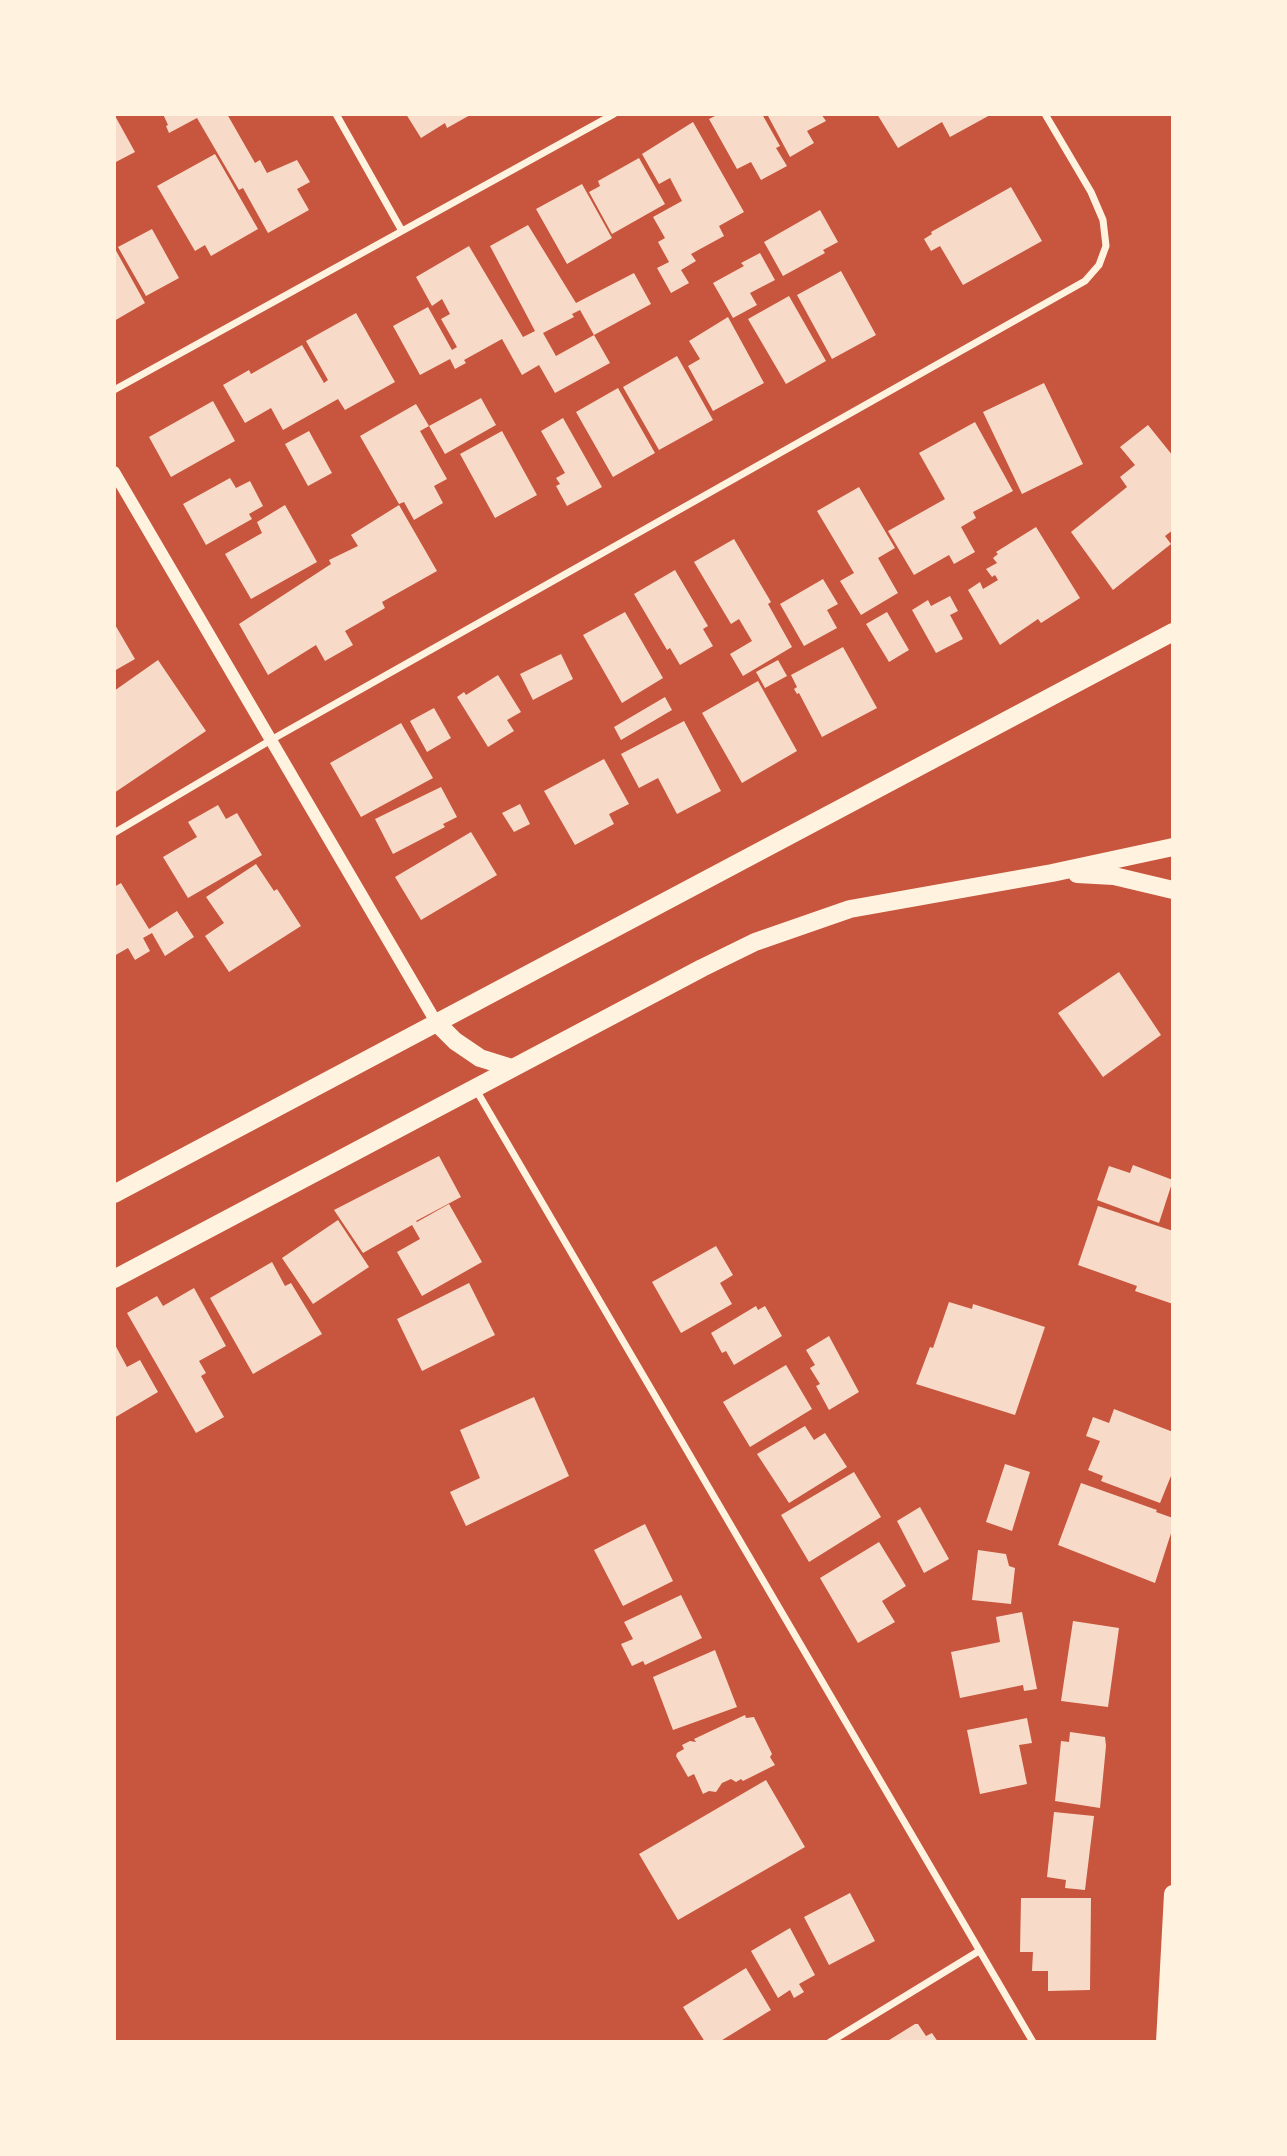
<!DOCTYPE html>
<html>
<head>
<meta charset="utf-8">
<style>
	body { margin:0 }
	#map { position:relative; width:1287px; height:2156px; overflow:hidden; background:#c8553d; font-family:Montserrat,sans-serif }
	canvas { display:block }
	.frame { position:absolute; inset:0; border:116px solid #fff3e0; pointer-events:none }
</style>
</head>
<body>
<div id="map">
<canvas width="1287" height="2156"></canvas>
<div class="frame"></div>
</div>
<script>
const ctx = document.querySelector('canvas').getContext('2d');
ctx.lineJoin = 'round';
function fillPath(path, color) { ctx.fillStyle = color; ctx.fill(path, 'evenodd'); }
const poly = rows => new Path2D(rows.map(r => 'M' + r).join(''));
function strokePath(path, color, width, dash) { ctx.strokeStyle = color; ctx.lineWidth = width; ctx.lineCap = dash ? 'butt' : 'round'; ctx.setLineDash(dash || []); ctx.stroke(path); }
const building = poly([
	[114,114,135,152,114,163],
	[163,114,227,114,255,163,260,160,267,173,297,160,310,182,297,189,309,210,268,233,243,188,239,190,197,118,169,133,166,126,168,125],
	[406,114,472,114,447,128,445,123,421,138],
	[719,114,762,114,780,146,776,148,787,166,761,180,751,162,737,169,709,119],
	[767,114,821,114,826,121,807,131,814,143,790,157],
	[877,114,992,114,950,137,942,122,898,148],
	[693,122,744,212,719,226,724,236,691,254,696,261,681,270,689,283,671,293,657,268,669,262,658,242,665,238,653,217,682,201,670,178,659,184,642,154],
	[215,154,258,229,211,256,205,245,195,251,157,186],
	[639,158,665,204,612,234,589,192,600,186,598,181],
	[582,184,612,238,567,264,536,209],
	[1011,187,1042,241,963,285,940,246,931,251,924,239,932,234,931,232],
	[820,210,838,242,823,250,825,253,783,276,764,242],
	[528,225,576,303,634,273,651,304,594,335,580,310,572,314,574,317,543,333,556,356,594,335,610,363,555,393,539,365,522,375,502,339,464,360,466,363,455,369,450,359,420,375,393,326,428,307,452,350,457,347,441,319,450,314,442,299,432,306,416,277,469,246,523,337,535,331,490,246],
	[152,229,179,278,146,296,118,247],
	[114,247,145,303,114,321],
	[760,253,775,280,750,293,757,305,733,318,713,283,744,266,741,263],
	[841,271,876,335,832,359,797,295],
	[789,296,826,361,786,384,748,319],
	[356,313,395,382,345,410,338,399,283,430,271,408,245,423,223,385,249,370,251,374,302,345,324,383,328,380,306,341],
	[728,317,764,383,713,411,688,366,700,359,689,341],
	[677,356,713,420,659,450,623,387],
	[1044,383,1083,464,1022,494,983,412],
	[618,388,655,453,613,477,576,412],
	[481,398,496,425,445,454,429,426,420,431,447,479,434,486,443,503,414,520,404,502,399,504,360,436,416,404,429,426],
	[213,401,235,441,171,477,149,437],
	[563,418,602,487,567,506,556,486,560,484,556,478,565,473,541,431],
	[975,422,1013,491,973,512,976,518,961,527,975,552,954,564,949,555,914,575,888,531,945,499,919,453],
	[1148,425,1173,456,1173,530,1165,536,1171,544,1113,590,1071,532,1127,487,1120,477,1135,465,1120,447],
	[309,431,332,473,308,486,285,444],
	[502,431,537,495,495,518,460,454],
	[230,478,236,488,250,481,263,506,249,514,252,519,206,545,183,504],
	[859,487,895,548,878,558,898,593,861,615,840,581,854,573,817,511],
	[285,505,317,562,251,599,225,554,262,533,257,522],
	[399,505,437,571,382,602,385,608,345,631,353,645,325,661,316,645,268,675,239,624,331,564,329,560,358,546,351,535],
	[1036,527,1080,598,1041,623,1038,619,1000,645,968,590,980,582,983,589,998,580,995,575,992,577,986,569,997,563,993,558,998,554,996,552],
	[734,539,771,602,768,604,792,647,743,676,730,654,752,641,739,619,731,624,694,562],
	[675,570,708,626,703,629,713,646,680,665,670,648,667,650,634,594],
	[823,579,838,604,827,610,837,628,804,646,780,604],
	[950,596,958,611,950,615,963,639,936,653,912,610,928,600,931,606],
	[625,612,663,678,622,703,583,635],
	[887,612,909,650,889,662,866,624],
	[114,623,135,659,114,671],
	[843,647,877,708,822,737,799,693,797,694,794,689,797,687,791,675],
	[561,654,573,679,533,700,520,674],
	[158,660,206,731,114,793,114,691],
	[778,660,787,676,765,688,756,672],
	[498,675,521,712,507,720,514,731,488,747,457,697,464,692,466,695],
	[758,681,797,751,742,783,702,713],
	[665,697,672,710,621,740,614,727],
	[434,708,451,738,427,752,410,721],
	[684,721,721,791,677,814,658,778,639,788,621,754],
	[401,723,433,778,361,817,330,763],
	[604,759,629,804,609,814,614,824,575,845,544,791],
	[441,787,457,817,443,824,445,827,393,854,375,819],
	[520,804,530,824,514,832,502,813],
	[218,805,226,819,237,813,262,855,188,898,163,857,197,837,188,822],
	[471,832,497,875,421,920,395,877],
	[256,864,274,891,277,889,301,926,229,972,205,936,224,923,206,897],
	[121,883,149,929,177,911,194,937,165,956,152,933,143,938,150,951,135,960,128,948,114,956,114,887],
	[1119,972,1161,1035,1103,1077,1058,1013],
	[439,1156,461,1197,416,1221,417,1222,449,1204,482,1262,422,1296,397,1252,420,1239,412,1225,363,1253,334,1210],
	[1133,1165,1173,1180,1159,1223,1097,1200,1109,1166,1130,1173],
	[1098,1206,1173,1231,1173,1304,1135,1291,1137,1286,1078,1265],
	[338,1220,369,1267,313,1304,282,1258],
	[716,1246,733,1275,720,1283,732,1304,681,1333,652,1282],
	[272,1262,285,1286,291,1283,322,1334,253,1374,210,1298],
	[469,1283,495,1335,422,1371,397,1319],
	[194,1288,226,1346,199,1361,206,1373,201,1376,224,1417,196,1433,127,1313,157,1296,163,1306],
	[949,1302,972,1309,973,1304,1045,1327,1015,1415,916,1384,930,1347,933,1348],
	[756,1306,758,1310,765,1306,782,1336,734,1365,726,1351,722,1353,711,1333],
	[829,1336,859,1392,829,1410,816,1386,820,1384,810,1368,815,1365,806,1350],
	[114,1343,127,1367,140,1360,158,1392,114,1418],
	[786,1365,812,1409,750,1447,723,1402],
	[534,1397,569,1476,466,1526,450,1492,480,1478,460,1430],
	[1114,1409,1173,1432,1173,1471,1160,1503,1101,1481,1103,1476,1088,1470,1100,1441,1086,1436,1093,1417,1109,1423],
	[805,1426,814,1440,825,1433,847,1467,789,1503,757,1454],
	[1005,1464,1030,1472,1012,1531,986,1522],
	[854,1472,881,1517,809,1562,781,1515],
	[1081,1483,1157,1510,1156,1512,1173,1518,1173,1527,1155,1583,1058,1545],
	[920,1507,949,1559,924,1573,897,1521],
	[645,1524,673,1581,623,1606,594,1550],
	[879,1542,906,1586,882,1601,895,1622,858,1643,820,1578],
	[978,1550,1006,1554,1009,1566,1015,1568,1011,1604,972,1600],
	[681,1595,702,1638,645,1665,643,1661,632,1666,621,1644,633,1639,624,1622],
	[1022,1612,1037,1689,1024,1691,1023,1685,960,1698,951,1652,1000,1642,996,1617],
	[1073,1621,1119,1628,1108,1707,1061,1701],
	[715,1650,737,1707,673,1730,653,1677],
	[745,1715,746,1718,754,1717,772,1754,770,1757,775,1765,743,1781,741,1779,736,1782,731,1779,722,1783,716,1792,709,1791,703,1794,694,1774,688,1777,676,1756,677,1753,684,1749,682,1745,690,1741,696,1742,694,1739],
	[1027,1718,1032,1743,1019,1745,1027,1784,980,1794,967,1730],
	[1070,1732,1105,1737,1106,1746,1100,1808,1055,1801,1061,1741,1069,1742],
	[766,1780,805,1847,678,1920,639,1854],
	[1054,1812,1094,1816,1085,1890,1065,1888,1066,1880,1047,1877],
	[850,1893,875,1941,829,1965,804,1917],
	[1021,1898,1091,1898,1090,1990,1048,1991,1048,1971,1032,1971,1033,1952,1020,1952],
	[790,1928,815,1975,799,1984,804,1992,794,1998,790,1990,778,1998,751,1951],
	[746,1968,771,2010,719,2042,705,2042,683,2007],
	[915,2024,918,2024,926,2036,932,2033,938,2042,886,2042]
]);
const minor = poly([
	[336,114,402,231],
	[114,390,614,114],
	[114,833,271,740,1085,281,1099,265,1106,246,1103,220,1091,192,1045,114],
	[475,1088,1033,2042],
	[830,2042,979,1951]
]);
const tertiary = poly([
	[114,472,436,1022]
]);
const primary = poly([
	[1077,874,1114,876,1173,890],
	[436,1022,455,1041,480,1058,512,1068],
	[114,1194,1173,632],
	[114,1279,702,968,755,942,850,909,1052,873,1173,847],
	[1165,2042,1173,1894]
]);
fillPath(building, '#f7dbc8');
strokePath(minor, '#fff3e0', 7);
strokePath(tertiary, '#fff3e0', 12);
strokePath(primary, '#fff3e0', 18);
</script>
</body>
</html>
